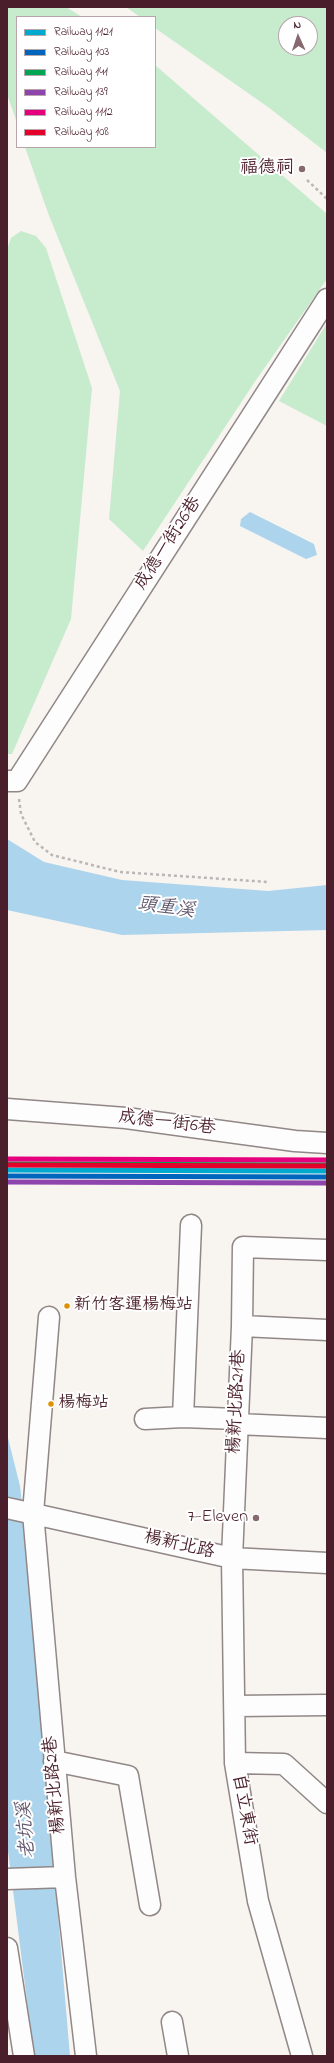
<!DOCTYPE html>
<html>
<head>
<meta charset="utf-8">
<style>
	body { margin:0 }
	#map { position:relative; width:334px; height:2063px; overflow:hidden; background:#f8f4f0; font-family:"Indie Flower",sans-serif }
	canvas { display:block }
	.frame { position:absolute; inset:0; border:8px solid #4a1f2b; pointer-events:none }
	.legend { position:absolute; left:16px; top:16px; width:140px; height:132px; box-sizing:border-box; background:#fff; border:1px solid #b7a5aa; margin:0; padding:5px 7px; list-style:none; font-size:12px; color:#4a1f2b }
	.legend li { display:flex; align-items:center; gap:8px; height:20px }
	.legend b { width:20px; border:1px solid #b7a5aa }
	.north { position:absolute; left:278px; top:16px; width:40px; height:40px; box-sizing:border-box; background:#fff; border:1px solid #b7a5aa; border-radius:50%; rotate:357deg; font-size:11px; font-weight:700; line-height:16px; text-align:center; color:#4a1f2b }
	.north::after { content:''; display:block; margin:auto; width:14px; height:18px; background:#876a70; clip-path:polygon(50% 0,100% 100%,50% 72%,0 100%) }
</style>
</head>
<body>
<div id="map">
<canvas width="334" height="2063"></canvas>
<div class="frame"></div>
<ul class="legend">
<li><b style="height:5px;background:#00a9ce"></b>Railway 1121</li>
<li><b style="height:5px;background:#0065bd"></b>Railway 103</li>
<li><b style="height:5px;background:#00a651"></b>Railway 141</li>
<li><b style="height:5px;background:#8e44ad"></b>Railway 139</li>
<li><b style="height:5px;background:#e5007d"></b>Railway 1112</li>
<li><b style="height:5px;background:#e4002b"></b>Railway 108</li>
</ul>
<div class="north">N</div>
</div>
<script>
const ctx = document.querySelector('canvas').getContext('2d');
ctx.lineJoin = 'round';
function fillPath(path, color) { ctx.fillStyle = color; ctx.fill(path, 'evenodd'); }
const poly = rows => new Path2D(rows.map(r => 'M' + r).join(''));
function strokePath(path, color, width, dash) { ctx.strokeStyle = color; ctx.lineWidth = width; ctx.lineCap = dash ? 'butt' : 'round'; ctx.setLineDash(dash || []); ctx.stroke(path); }
function drawText(font, color, halo, rows, align = 'center') {
  ctx.font = font + ' "Indie Flower","LXGW WenKai TC",sans-serif'; ctx.lineWidth = 4; ctx.setLineDash([]); ctx.textBaseline = 'middle'; ctx.strokeStyle = halo; ctx.fillStyle = color; for (const [text, x, y, turn = 0] of rows) {
    ctx.save(); ctx.translate(x, y); ctx.rotate((+turn || 0) * Math.PI / 180); ctx.textAlign = isNaN(turn) ? turn : align; if (halo) ctx.strokeText(text, 0, 0); ctx.fillText(text, 0, 0); ctx.restore();
  }
}
const green = poly([
	[7,7,66,7,82,17,17,17,17,123,7,94],
	[126,7,327,7,327,153,268,107,155,28,155,17,140,17],
	[286,24,310,24,310,48,286,48],
	[155,65,327,214,327,279,256,380,143,551,109,519,120,391,48,213,25,147,155,147],
	[21,231,36,236,46,248,92,388,71,619,12,754,7,754,7,249,11,238],
	[327,323,327,426,279,401]
]);
const water = poly([
	[250,512,314,544,317,555,306,559,240,526,241,519],
	[7,839,44,862,122,880,268,891,327,885,327,930,122,935,7,910],
	[7,1434,20,1486,26,1539,70,2056,34,2056,7,1843]
]);
const path = poly([
	[307,180,327,199],
	[19,799,21,814,35,842,52,855,120,872,268,882]
]);
const minor = poly([
	[7,781,17,781,327,299],
	[7,1109,126,1118,295,1141,327,1143],
	[49,1317,33,1513,65,1877,86,2056],
	[242,1326,327,1330],
	[183,1417,191,1225],
	[145,1419,183,1417,237,1419],
	[237,1424,327,1428],
	[7,1508,232,1558,327,1563],
	[235,1706,327,1705],
	[54,1761,128,1776,150,1905],
	[235,1763,284,1764,327,1803],
	[7,1879,65,1877],
	[7,1948,24,2056],
	[172,2022,178,2056],
	[302,2056,258,1901,235,1763,232,1558,242,1326,243,1247,327,1250]
]);
const rail1 = poly([
	[7,1170,327,1171]
]);
const rail2 = poly([
	[7,1176,327,1177]
]);
const rail3 = poly([
	[7,1164,327,1165]
]);
const rail4 = poly([
	[7,1182,327,1183]
]);
const rail5 = poly([
	[7,1159,327,1160]
]);
const rail6 = poly([
	[7,1165,327,1166]
]);
const markers = [
	[302,169,4,"#876a70"],
	[67,1306,3.5,"#dd9206"],
	[51,1404,3.5,"#dd9206"],
	[256,1518,4,"#876a70"]
];
const busNames = [
	["新竹客運楊梅站",74,1306],
	["楊梅站",58,1404]
];
const poiNames = [
	["福德祠",294,169],
	["7-Eleven",248,1518]
];
const streetNames = [
	["成德一街26巷",169,544,-57],
	["成德一街6巷",167,1124,7],
	["楊新北路21巷",238,1402,-87],
	["楊新北路",179,1546,13],
	["楊新北路2巷",56,1785,-95],
	["自立東街",243,1810,80]
];
const waterNames = [
	["頭重溪",166,909,8],
	["老坑溪",28,1830,-95]
];
fillPath(green, '#c7ebcd');
fillPath(water, '#acd4ec');
strokePath(minor, '#918787', 23);
strokePath(path, '#bcb6b7', 2.5, [3, 3]);
strokePath(minor, '#fefdfd', 20);
strokePath(rail1, '#00a9ce', 5);
strokePath(rail2, '#0065bd', 5);
strokePath(rail3, '#00a651', 5);
strokePath(rail4, '#8e44ad', 5);
strokePath(rail5, '#e5007d', 5);
strokePath(rail6, '#e4002b', 5);
for (const [x, y, r, color] of markers) { const dot = new Path2D(); dot.arc(x, y, r, 0, 2 * Math.PI); ctx.fillStyle = color; ctx.fill(dot); strokePath(dot, '#fff', 1.5); }
drawText('17px', '#4a1f2b', '#fff', busNames, 'left');
drawText('18px', '#4a1f2b', '#fff', poiNames, 'right');
drawText('18px', '#4a1f2b', '#fff', streetNames);
drawText('italic 19px', '#61596e', '#fff', waterNames);
</script>
</body>
</html>
